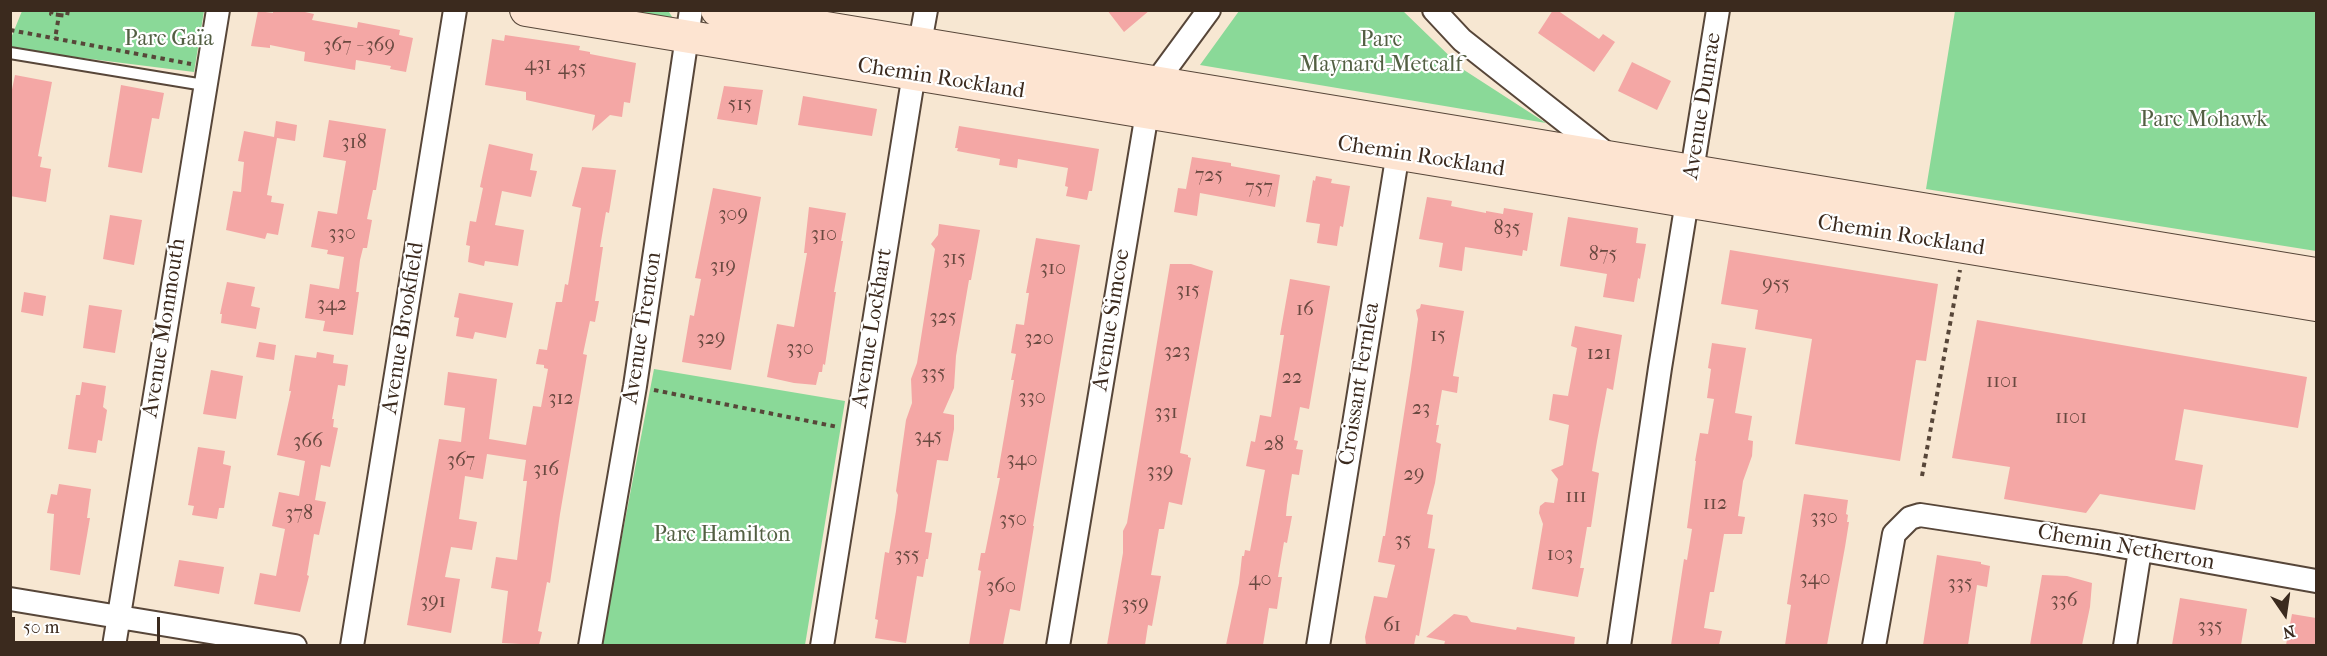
<!DOCTYPE html>
<html>
<head>
<meta charset="utf-8">
<style>
	body { margin:0 }
	#map { position:relative; width:2327px; height:656px; overflow:hidden; background:#f7e7d2; font-family:"IM FELL French Canon",serif }
	canvas { display:block }
	.frame { position:absolute; inset:0; border:12px solid #3b2a1e; pointer-events:none }
	.north { position:absolute; left:2255px; top:584px; width:60px; height:60px; -webkit-text-stroke:4px #fff; paint-order:stroke; rotate:167deg; font-size:16px; font-weight:700; line-height:24px; text-align:center; color:#3b2a1e }
	.north::after { content:''; display:block; margin:auto; width:21px; height:27px; background:#3b2a1e; clip-path:polygon(50% 0,100% 100%,50% 72%,0 100%) }
	.scale { position:absolute; left:12px; top:617px; width:148px; height:27px; box-sizing:border-box; border:3px solid #3b2a1e; border-top:0; padding-left:8px; font-size:18px; line-height:21px; white-space:nowrap; color:#3b2a1e; -webkit-text-stroke:4px #fff; paint-order:stroke }
</style>
</head>
<body>
<div id="map">
<canvas width="2327" height="656"></canvas>
<div class="frame"></div>
<div class="north">N</div>
<div class="scale">50 m</div>
</div>
<script>
const ctx = document.querySelector('canvas').getContext('2d');
ctx.lineJoin = 'round';
function fillPath(path, color) { ctx.fillStyle = color; ctx.fill(path, 'evenodd'); }
const poly = rows => new Path2D(rows.map(r => 'M' + r).join(''));
function strokePath(path, color, width, dash) { ctx.strokeStyle = color; ctx.lineWidth = width; ctx.lineCap = dash ? 'butt' : 'round'; ctx.setLineDash(dash || []); ctx.stroke(path); }
function drawText(font, color, halo, rows, align = 'center') {
  ctx.font = font + ' "IM FELL French Canon",serif'; ctx.lineWidth = 4.5; ctx.setLineDash([]); ctx.textBaseline = 'middle'; ctx.strokeStyle = halo; ctx.fillStyle = color; for (const [text, x, y, turn = 0] of rows) {
    ctx.save(); ctx.translate(x, y); ctx.rotate((+turn || 0) * Math.PI / 180); ctx.textAlign = isNaN(turn) ? turn : align; if (halo) ctx.strokeText(text, 0, 0); ctx.fillText(text, 0, 0); ctx.restore();
  }
}
const green = poly([
	[22,11,204,11,194,72,11,49,11,38],
	[584,11,659,11,669,12,674,20],
	[1239,11,1403,11,1464,70,1546,123,1200,65],
	[1955,11,2316,11,2316,251,1926,189],
	[654,369,845,401,805,645,601,646]
]);
const building = poly([
	[273,10,296,10,314,14,312,20,357,28,358,22,400,30,399,35,413,38,406,72,390,69,391,66,356,60,355,70,304,61,305,52,270,45,270,48,251,46,258,11,273,13],
	[1107,10,1150,10,1124,32],
	[1553,10,1557,10,1599,39,1603,34,1615,42,1594,72,1538,33],
	[505,35,580,46,579,50,590,52,590,54,636,63,630,103,624,102,622,117,610,115,592,131,595,115,526,100,526,92,485,85,492,39,504,41],
	[1632,62,1671,81,1657,110,1618,91],
	[15,75,52,82,38,156,42,157,40,167,51,169,46,202,10,196,10,99],
	[121,85,164,93,159,119,152,118,142,173,108,167],
	[724,86,763,90,757,125,717,119],
	[803,96,877,109,872,136,798,125],
	[329,120,386,129,376,190,373,190,367,219,372,220,367,248,363,248,360,260,356,292,359,292,353,335,323,331,325,321,305,318,310,284,339,289,344,257,327,254,328,250,311,247,318,211,337,214,346,161,323,157],
	[276,121,297,125,295,141,277,138,267,195,272,196,271,202,284,204,278,235,267,233,265,239,226,230,233,191,241,192,244,162,238,161,244,131,274,137],
	[959,126,1099,149,1092,191,1089,191,1087,200,1066,196,1068,187,1065,186,1068,168,1018,159,1017,168,999,165,1000,159,957,151,958,148,955,148],
	[489,144,533,154,530,170,537,171,531,197,502,191,495,225,524,230,518,266,485,261,484,266,468,262,470,246,466,245,470,221,476,222,483,188,480,187],
	[1192,157,1231,163,1231,166,1280,175,1275,207,1200,193,1197,216,1174,212,1178,188,1186,189],
	[582,167,616,170,609,213,606,212,600,247,603,247,595,301,599,301,595,322,590,321,583,354,587,355,560,514,550,583,547,582,538,631,542,632,539,645,502,643,508,591,491,588,496,557,517,560,527,481,523,481,526,460,487,454,483,479,465,476,459,519,477,522,472,550,451,547,445,577,460,579,451,633,407,625,439,439,461,442,465,408,444,405,448,372,497,379,489,439,526,445,533,406,541,407,548,369,544,368,544,365,536,364,539,349,547,350,556,302,562,302,565,284,568,285,581,208,572,206],
	[1316,176,1332,179,1331,183,1350,186,1343,227,1340,226,1337,246,1317,243,1320,224,1306,222,1313,180,1315,181],
	[713,188,761,197,731,370,682,362,690,315,694,316,701,279,695,278],
	[1427,197,1452,201,1451,206,1486,213,1486,211,1503,214,1504,208,1533,213,1527,251,1523,250,1522,256,1465,247,1462,271,1439,267,1443,243,1419,239],
	[809,207,846,213,841,241,843,241,834,292,836,292,825,365,823,364,822,372,819,372,816,385,794,383,767,377,777,324,794,327,807,253,804,253],
	[110,215,142,220,134,265,103,259],
	[1568,217,1638,228,1636,243,1646,244,1640,279,1638,278,1634,302,1603,297,1607,274,1560,266],
	[939,224,980,230,971,280,969,280,956,356,954,388,943,413,954,415,954,429,948,461,937,460,925,532,932,533,928,559,926,559,923,577,917,576,906,643,875,638,878,620,875,619,885,552,889,553,896,511,898,495,896,491,906,420,912,403,911,379,917,363,935,249,931,244,938,235],
	[1036,238,1080,245,1033,526,1034,526,1020,611,1010,609,1003,645,969,645,981,571,978,570,981,553,985,553,1000,478,997,478,1014,380,1011,380,1016,354,1011,353,1016,324,1024,325,1029,293,1026,293],
	[1730,250,1938,284,1926,361,1916,360,1900,461,1795,444,1812,339,1755,329,1758,310,1721,304],
	[1170,264,1191,264,1213,271,1180,453,1188,455,1188,457,1191,458,1182,505,1169,502,1164,529,1159,529,1151,575,1161,576,1152,626,1148,625,1145,645,1107,645,1123,553,1123,531,1127,523],
	[1290,279,1330,286,1309,409,1300,407,1294,440,1298,441,1296,449,1303,450,1299,475,1292,474,1287,505,1286,516,1292,516,1287,543,1284,542,1278,577,1282,577,1277,609,1269,608,1263,645,1226,645,1239,583,1242,556,1244,556,1245,550,1250,551,1265,470,1246,466,1251,441,1255,442,1260,415,1271,417,1284,335,1280,335],
	[227,282,255,287,251,306,260,308,256,329,221,323,222,314,220,314],
	[24,292,46,296,43,316,21,312],
	[459,293,513,303,506,338,475,332,473,339,456,336,459,318,454,317],
	[1421,304,1464,311,1453,376,1459,377,1457,393,1442,390,1436,425,1439,425,1436,442,1441,444,1435,483,1427,514,1433,515,1428,548,1435,549,1419,636,1416,635,1414,645,1366,645,1365,637,1374,596,1387,598,1395,565,1378,562,1383,536,1385,536,1411,369,1418,319,1416,310,1420,308],
	[89,305,122,310,115,353,83,348],
	[1977,320,2307,377,2298,428,2184,409,2175,460,2203,465,2195,510,2100,494,2086,513,2004,499,2010,467,1952,458],
	[1575,326,1622,335,1613,390,1607,388,1597,441,1592,471,1599,473,1591,527,1587,527,1580,568,1584,568,1578,597,1532,589,1543,524,1539,513,1540,506,1545,502,1554,503,1558,479,1551,470,1563,465,1569,425,1549,420,1553,394,1568,396,1577,348,1571,346],
	[259,342,276,345,274,360,256,357],
	[1712,343,1746,348,1735,413,1752,416,1748,440,1753,441,1752,456,1743,481,1738,516,1745,517,1742,534,1724,534,1714,592,1710,592,1704,628,1722,631,1719,645,1671,645,1684,559,1687,560,1692,529,1687,528,1696,461,1695,461,1700,433,1708,434,1714,399,1707,398,1711,369,1708,368],
	[317,352,334,355,333,363,348,365,345,386,338,385,332,419,334,419,333,427,338,428,330,467,321,465,315,500,326,502,319,535,314,534,307,575,309,576,300,612,254,604,260,573,276,576,285,529,272,526,279,492,299,496,305,461,277,455,291,391,289,391,295,355,316,358],
	[211,370,243,376,236,419,203,414],
	[82,382,106,386,103,407,107,410,102,441,98,440,96,453,68,449,76,395,80,395],
	[198,447,225,451,223,464,231,466,224,508,219,508,217,519,192,515,194,506,188,505],
	[59,484,91,489,87,518,90,518,80,575,50,570,54,514,47,513,51,494,57,495],
	[1804,494,1848,500,1846,514,1848,515,1847,522,1849,522,1845,547,1827,645,1785,645,1791,605,1787,604],
	[1937,555,1981,562,1981,564,1990,566,1987,587,1977,585,1968,645,1923,645],
	[179,560,224,567,219,594,174,586],
	[2042,575,2067,576,2092,583,2090,607,2082,645,2030,645],
	[2180,598,2247,609,2241,645,2172,645],
	[1454,614,1467,616,1471,622,1516,630,1517,627,1575,637,1574,645,1444,645,1445,641,1426,637],
	[2292,614,2316,618,2316,645,2286,645]
]);
const path = poly([
	[52,10,51,14,59,15,55,39],
	[59,15,67,16,68,10],
	[10,30,191,64],
	[654,390,838,427],
	[1922,476,1960,270]
]);
const lane = poly([
	[10,53,204,85]
]);
const street = poly([
	[1434,10,1462,40,1608,155],
	[10,599,295,646],
	[114,646,218,10],
	[352,646,455,10],
	[590,646,635,386,691,10],
	[822,646,911,92,926,10],
	[1058,646,1147,113,1162,74,1209,10],
	[1318,646,1400,140],
	[1619,646,1660,368,1718,10],
	[1874,646,1894,534,1910,518,1920,515,2098,542,2316,581],
	[2125,646,2140,550]
]);
const secondary = poly([
	[526,10,2316,305],
	[717,10,2316,274]
]);
const numberNames = [
	["367 - 369",359,46],
	["431",538,65],
	["435",572,69],
	["515",740,105],
	["318",354,143],
	["725",1209,176],
	["757",1259,188],
	["309",733,215],
	["835",1507,229],
	["330",342,234],
	["310",824,235],
	["875",1603,255],
	["315",954,259],
	["319",723,267],
	["310",1053,269],
	["955",1776,285],
	["315",1188,291],
	["342",332,305],
	["16",1305,310],
	["325",943,318],
	["15",1438,336],
	["329",711,339],
	["320",1039,339],
	["330",800,349],
	["323",1177,352],
	["121",1599,354],
	["335",933,374],
	["22",1292,378],
	["1101",2002,382],
	["330",1032,398],
	["312",561,399],
	["23",1421,409],
	["331",1166,413],
	["1101",2071,418],
	["345",928,437],
	["366",308,442],
	["28",1274,445],
	["340",1022,460],
	["367",461,461],
	["316",546,470],
	["339",1160,472],
	["29",1414,475],
	["111",1576,497],
	["112",1715,504],
	["378",299,514],
	["330",1824,518],
	["350",1013,520],
	["35",1403,541],
	["103",1560,555],
	["355",907,556],
	["340",1815,579],
	["40",1260,580],
	["335",1960,584],
	["360",1001,587],
	["336",2064,601],
	["391",433,602],
	["359",1135,605],
	["61",1392,626],
	["335",2210,627]
];
const parkNames = [
	["Parc Gaïa",169,40],
	["Parc",1381,41],
	["Maynard-Metcalf",1381,66],
	["Parc Mohawk",2204,121],
	["Parc Hamilton",722,536]
];
const streetNames = [
	["Chemin Rockland",941,79,9],
	["Avenue Dunrae",1703,106,-81],
	["Chemin Rockland",1421,157,9],
	["Chemin Rockland",1901,236,9],
	["Avenue Simcoe",1112,320,-81],
	["Avenue Monmouth",165,328,-81],
	["Avenue Brookfield",404,328,-81],
	["Avenue Trenton",643,328,-81],
	["Avenue Lockhart",873,328,-81],
	["Croissant Fernlea",1360,384,-81],
	["Chemin Netherton",2126,548,10]
];
fillPath(green, '#8ad998');
fillPath(building, '#f4a7a5');
strokePath(lane, '#574639', 14);
strokePath(street, '#574639', 26);
strokePath(secondary, '#574639', 34);
strokePath(path, '#574639', 4, [4.5, 4.5]);
strokePath(lane, '#fff', 10);
strokePath(street, '#fff', 22);
strokePath(secondary, '#fde4d1', 32);
drawText('20px', '#694940', null, numberNames);
drawText('22px', '#535f43', '#fff', parkNames);
drawText('22px', '#3b2a1e', '#fff', streetNames);
</script>
</body>
</html>
